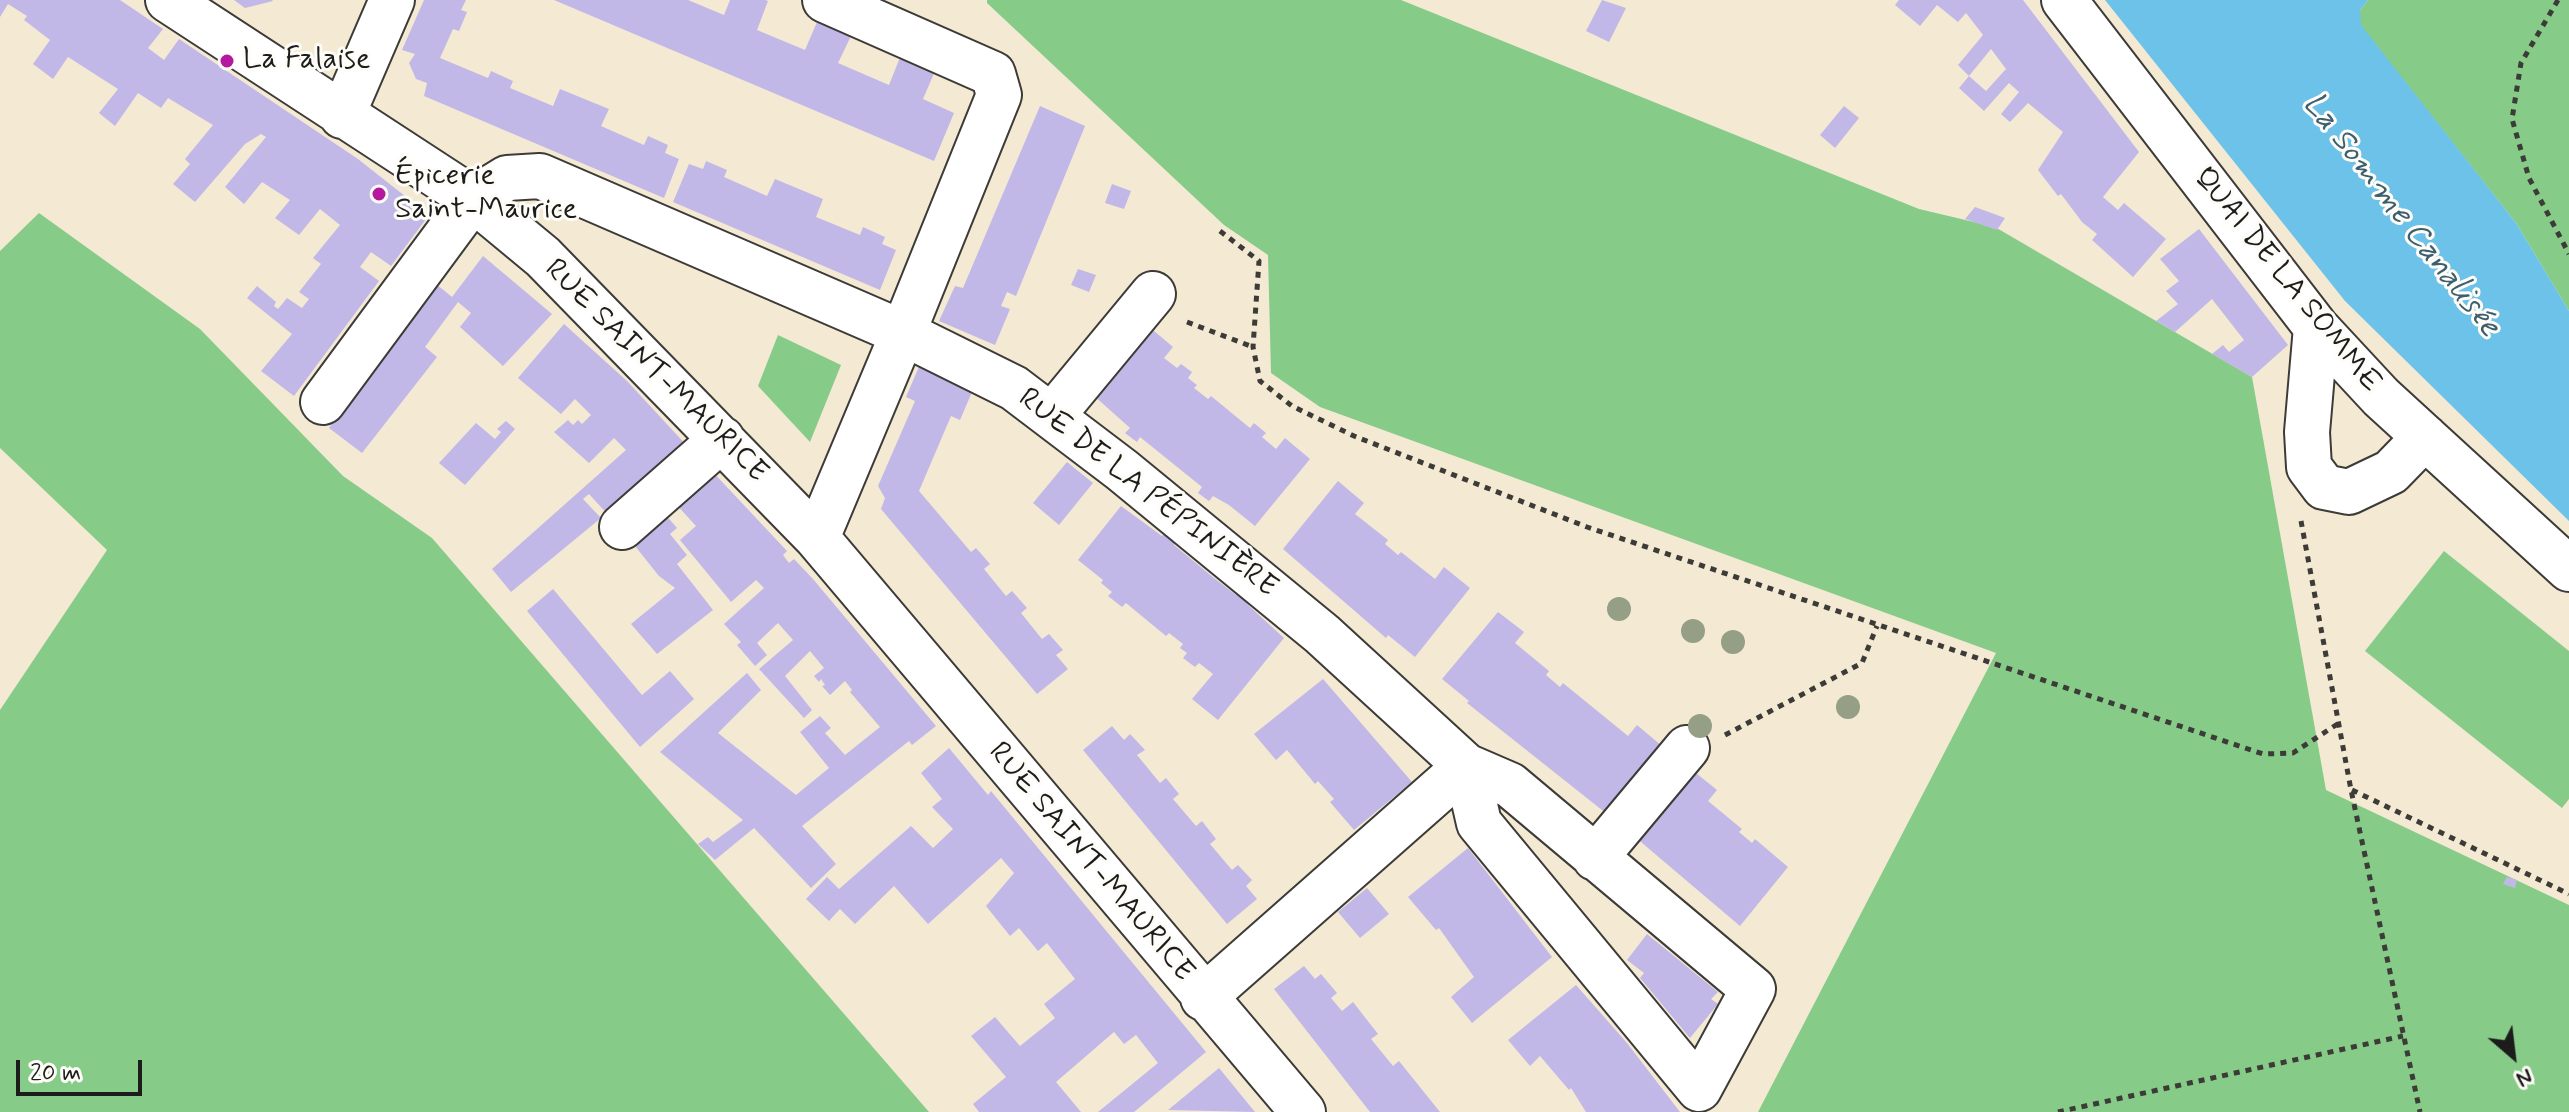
<!DOCTYPE html>
<html>
<head>
<meta charset="utf-8">
<style>
	body { margin:0 }
	#map { position:relative; width:2569px; height:1112px; overflow:hidden; background:#f4e9d3; font-family:Mynerve,sans-serif }
	canvas { display:block }
	.north { position:absolute; left:2473px; top:1016px; width:80px; height:80px; -webkit-text-stroke:6px #fdfcf7; paint-order:stroke; rotate:152deg; font-size:22px; font-weight:700; line-height:32px; text-align:center; color:#1c1c1c }
	.north::after { content:''; display:block; margin:auto; width:28px; height:36px; background:#1c1c1c; clip-path:polygon(50% 0,100% 100%,50% 72%,0 100%) }
	.scale { position:absolute; left:16px; top:1060px; width:126px; height:36px; box-sizing:border-box; border:4px solid #1c1c1c; border-top:0; padding-left:10px; font-size:24px; line-height:28px; white-space:nowrap; color:#1c1c1c; -webkit-text-stroke:6px #fdfcf7; paint-order:stroke }
</style>
</head>
<body>
<div id="map">
<canvas width="2569" height="1112"></canvas>
<div class="north">N</div>
<div class="scale">20 m</div>
</div>
<script>
const ctx = document.querySelector('canvas').getContext('2d');
ctx.lineJoin = 'round';
function fillPath(path, color) { ctx.fillStyle = color; ctx.fill(path, 'evenodd'); }
const poly = rows => new Path2D(rows.map(r => 'M' + r).join(''));
function strokePath(path, color, width, dash) { ctx.strokeStyle = color; ctx.lineWidth = width; ctx.lineCap = dash ? 'butt' : 'round'; ctx.setLineDash(dash || []); ctx.stroke(path); }
function drawText(font, color, halo, rows, align = 'center') {
  ctx.font = font + ' Mynerve,sans-serif'; ctx.lineWidth = 6; ctx.setLineDash([]); ctx.textBaseline = 'middle'; ctx.strokeStyle = halo; ctx.fillStyle = color; for (const [text, x, y, turn = 0] of rows) {
    ctx.save(); ctx.translate(x, y); ctx.rotate((+turn || 0) * Math.PI / 180); ctx.textAlign = isNaN(turn) ? turn : align; if (halo) ctx.strokeText(text, 0, 0); ctx.fillText(text, 0, 0); ctx.restore();
  }
}
const green = poly([
	[987,0,1401,0,1919,209,1995,227,2252,377,2326,790,2569,905,2569,1112,1758,1112,1996,653,1320,407,1271,373,1268,255,1224,225,987,3],
	[2368,0,2569,0,2569,311,2516,223,2360,25,2360,10],
	[39,213,200,329,343,476,432,538,929,1112,0,1112,0,710,107,550,0,448,0,251],
	[778,335,841,365,810,442,758,386],
	[2444,551,2569,651,2569,799,2562,808,2365,651]
]);
const water = poly([
	[2105,0,2368,0,2360,10,2361,25,2516,223,2569,311,2569,521,2345,301]
]);
const building = poly([
	[0,0,120,0,163,29,148,48,164,60,179,39,358,159,429,215,391,266,371,252,360,267,379,281,294,396,261,371,292,334,247,298,257,286,276,302,274,306,278,309,287,298,302,308,309,299,299,292,321,264,313,258,340,225,320,209,299,235,275,218,290,200,262,182,244,204,225,187,266,137,261,134,245,144,195,202,173,184,190,164,185,159,213,125,168,98,161,108,138,93,115,126,99,113,118,89,68,57,53,79,33,64,50,40,24,20,27,16,8,4,0,17],
	[234,0,272,0,273,1,245,8],
	[424,0,466,0,461,10,467,12,459,31,453,29,440,58,488,78,491,71,513,81,510,88,553,106,560,89,609,109,601,126,644,145,648,136,668,145,665,153,679,159,664,198,424,96,427,83,416,79,409,63,415,54,402,50],
	[554,0,688,0,724,15,730,0,765,0,768,1,757,30,805,50,817,22,851,36,838,63,889,85,901,55,935,71,923,99,954,113,934,161],
	[1602,0,1626,8,1609,42,1586,31],
	[1899,0,2023,0,2139,152,2103,197,2118,210,2124,203,2166,239,2133,277,2092,240,2097,234,2082,222,2061,194,2058,196,2038,170,2063,132,2028,103,2010,122,2001,114,2019,92,2009,83,1984,111,1959,88,1969,76,1986,91,2006,69,1991,49,1969,76,1958,65,1983,35,1966,13,1958,22,1937,5,1920,26,1895,5],
	[1040,106,1085,126,1016,296,1007,292,1001,306,1010,309,995,345,939,321,955,286,963,288],
	[1844,106,1859,118,1835,148,1820,135],
	[706,161,727,170,724,177,767,196,775,179,823,199,816,217,860,235,863,227,885,237,882,244,896,250,880,290,673,202,689,164,703,169],
	[1112,184,1131,191,1124,209,1105,203],
	[1975,207,2005,218,1997,230,1965,219],
	[2199,229,2288,345,2252,377,2212,354,2223,345,2229,352,2244,340,2212,299,2175,332,2156,321,2178,304,2166,291,2179,281,2160,259],
	[483,256,552,314,503,366,460,327,471,313,458,302,425,347,437,357,362,453,329,428,436,284,452,297],
	[1078,269,1096,275,1089,292,1071,285],
	[564,324,627,381,689,448,611,518,589,494,583,499,601,518,511,592,492,569,626,450,614,438,589,463,554,432,568,420,573,425,578,420,582,424,591,415,575,399,561,414,518,378],
	[1147,325,1173,347,1164,358,1177,368,1181,364,1192,372,1188,378,1197,385,1194,388,1208,399,1211,396,1250,428,1254,423,1266,433,1262,437,1276,449,1285,438,1310,459,1255,526,1229,505,1213,496,1209,501,1198,493,1202,487,1140,437,1137,442,1125,433,1130,428,1092,394],
	[921,362,975,385,960,420,951,416,919,491,971,552,976,548,990,564,984,569,1006,596,1012,591,1027,608,1021,613,1042,639,1049,634,1063,650,1056,655,1068,669,1037,694,881,509,885,498,878,486,915,401,906,397],
	[506,421,515,429,465,485,439,463,476,423,495,439,501,432,497,429],
	[1067,462,1093,483,1059,525,1033,503],
	[710,469,787,551,783,555,789,563,794,559,813,579,936,726,912,745,909,741,802,826,836,864,811,888,754,828,715,860,698,844,708,837,713,842,743,820,660,752,747,673,761,690,718,733,796,795,829,768,800,732,820,716,831,728,825,733,845,755,880,727,850,692,852,690,845,681,830,695,822,686,825,685,821,679,819,682,814,676,824,668,810,651,785,676,812,710,804,718,759,669,793,640,778,623,757,643,767,655,755,666,737,645,741,642,724,624,764,588,756,580,731,602,680,540,696,526,674,502],
	[1338,481,1364,503,1355,514,1388,540,1385,544,1398,555,1401,552,1435,579,1444,567,1470,588,1415,657,1388,635,1386,638,1283,549],
	[1121,506,1162,536,1166,531,1178,540,1174,545,1214,578,1236,595,1240,590,1250,599,1247,604,1284,638,1218,720,1192,699,1213,674,1199,663,1195,667,1183,658,1187,653,1180,648,1183,644,1169,633,1166,636,1126,603,1122,607,1108,596,1112,592,1101,583,1103,580,1078,560],
	[663,512,677,528,670,534,687,555,677,564,713,610,657,654,631,624,675,588,659,576,631,541],
	[553,589,642,695,670,671,694,699,640,747,527,611],
	[1498,612,1524,632,1515,643,1549,671,1546,675,1560,687,1563,683,1628,736,1637,725,1662,746,1607,814,1467,703,1469,701,1442,679],
	[1323,679,1412,782,1354,830,1330,802,1334,799,1318,781,1315,784,1287,750,1276,760,1254,734],
	[1112,726,1124,740,1130,734,1145,750,1137,755,1160,783,1166,778,1179,794,1173,799,1196,826,1202,821,1216,839,1210,844,1232,870,1238,865,1252,880,1246,886,1257,899,1227,924,1083,750],
	[949,748,988,795,991,791,1206,1052,1134,1112,1098,1112,1158,1063,1136,1035,1124,1044,1114,1032,1056,1082,1081,1112,979,1112,973,1104,1006,1077,971,1036,995,1017,1020,1046,1055,1018,1044,1004,1075,979,1047,943,1038,951,1019,928,1010,936,986,906,1014,873,1001,858,928,924,894,886,855,924,840,909,829,921,806,899,827,877,839,889,911,826,933,848,953,829,932,807,942,799,921,773],
	[1691,769,1717,790,1708,801,1742,829,1739,832,1752,843,1755,839,1788,867,1740,926,1635,837],
	[1468,848,1552,957,1472,1023,1451,997,1474,977,1439,928,1436,930,1408,897],
	[2507,877,2517,880,2515,888,2503,884],
	[1367,888,1389,914,1360,938,1338,912],
	[1647,934,1718,992,1711,999,1718,1004,1690,1038,1640,978,1644,973,1627,960],
	[1304,966,1315,979,1321,974,1337,993,1331,998,1342,1011,1353,1002,1378,1034,1371,1039,1393,1066,1399,1061,1440,1112,1370,1112,1274,989],
	[1576,985,1627,1043,1680,1112,1586,1112,1571,1088,1569,1090,1540,1056,1530,1066,1508,1040],
	[1219,1068,1255,1112,1168,1110]
]);
const path = poly([
	[2558,0,2521,63,2512,119,2529,178,2569,254],
	[1220,231,1259,261,1253,347,1260,381,1292,406,1354,436,1587,527,2263,754,2293,753,2339,723],
	[1187,322,1253,347],
	[2301,521,2351,790,2420,1112],
	[1725,735,1862,663,1877,626],
	[2352,790,2569,894],
	[2058,1112,2403,1036]
]);
const minor = poly([
	[168,0,473,199,543,257,817,538,1303,1112],
	[825,0,993,74,999,95,903,333,1014,388,1122,470,1322,634,1466,766,1510,785,1753,989,1699,1089,1479,823,1466,766,1203,998],
	[2064,0,2316,327,2381,397,2569,569],
	[342,116,392,0],
	[2316,327,2307,432,2309,467,2324,487,2349,492,2391,472,2425,437],
	[323,402,473,199,507,178,540,176,903,333,817,538],
	[1052,416,1153,294],
	[622,527,722,439],
	[1595,858,1687,748]
]);
const trees = [
	[1619,609],
	[1693,631],
	[1733,642],
	[1848,707],
	[1700,726]
];
const markers = [
	[227,61,8,"#b5179e"],
	[379,194,8,"#b5179e"]
];
const poiNames = [
	["La Falaise",243,61],
	["Épicerie",395,177],
	["Saint-Maurice",395,211]
];
const streetNames = [
	["QUAI DE LA SOMME",2286,281,51],
	["RUE SAINT-MAURICE",655,372,45],
	["RUE DE LA PÉPINIÈRE",1147,494,38],
	["RUE SAINT-MAURICE",1090,863,50]
];
const waterNames = [
	["La Somme Canalisée",2400,216,52]
];
fillPath(green, '#86cc88');
fillPath(water, '#6dc2ea');
fillPath(building, '#c1b8e8');
strokePath(minor, '#3c3b37', 48);
strokePath(path, '#3c3b37', 5, [6, 6]);
strokePath(minor, '#fff', 44);
ctx.fillStyle = '#949f86';
for (const [x, y] of trees) { ctx.beginPath(); ctx.arc(x, y, 12, 0, 2 * Math.PI); ctx.fill(); }
for (const [x, y, r, color] of markers) { const dot = new Path2D(); dot.arc(x, y, r, 0, 2 * Math.PI); ctx.fillStyle = color; ctx.fill(dot); strokePath(dot, '#fdfcf7', 3); }
drawText('30px', '#1c1c1c', '#fdfcf7', poiNames, 'left');
drawText('30px', '#1c1c1c', '#fdfcf7', streetNames);
drawText('italic 32px', '#3c5e6e', '#fdfcf7', waterNames);
</script>
</body>
</html>
